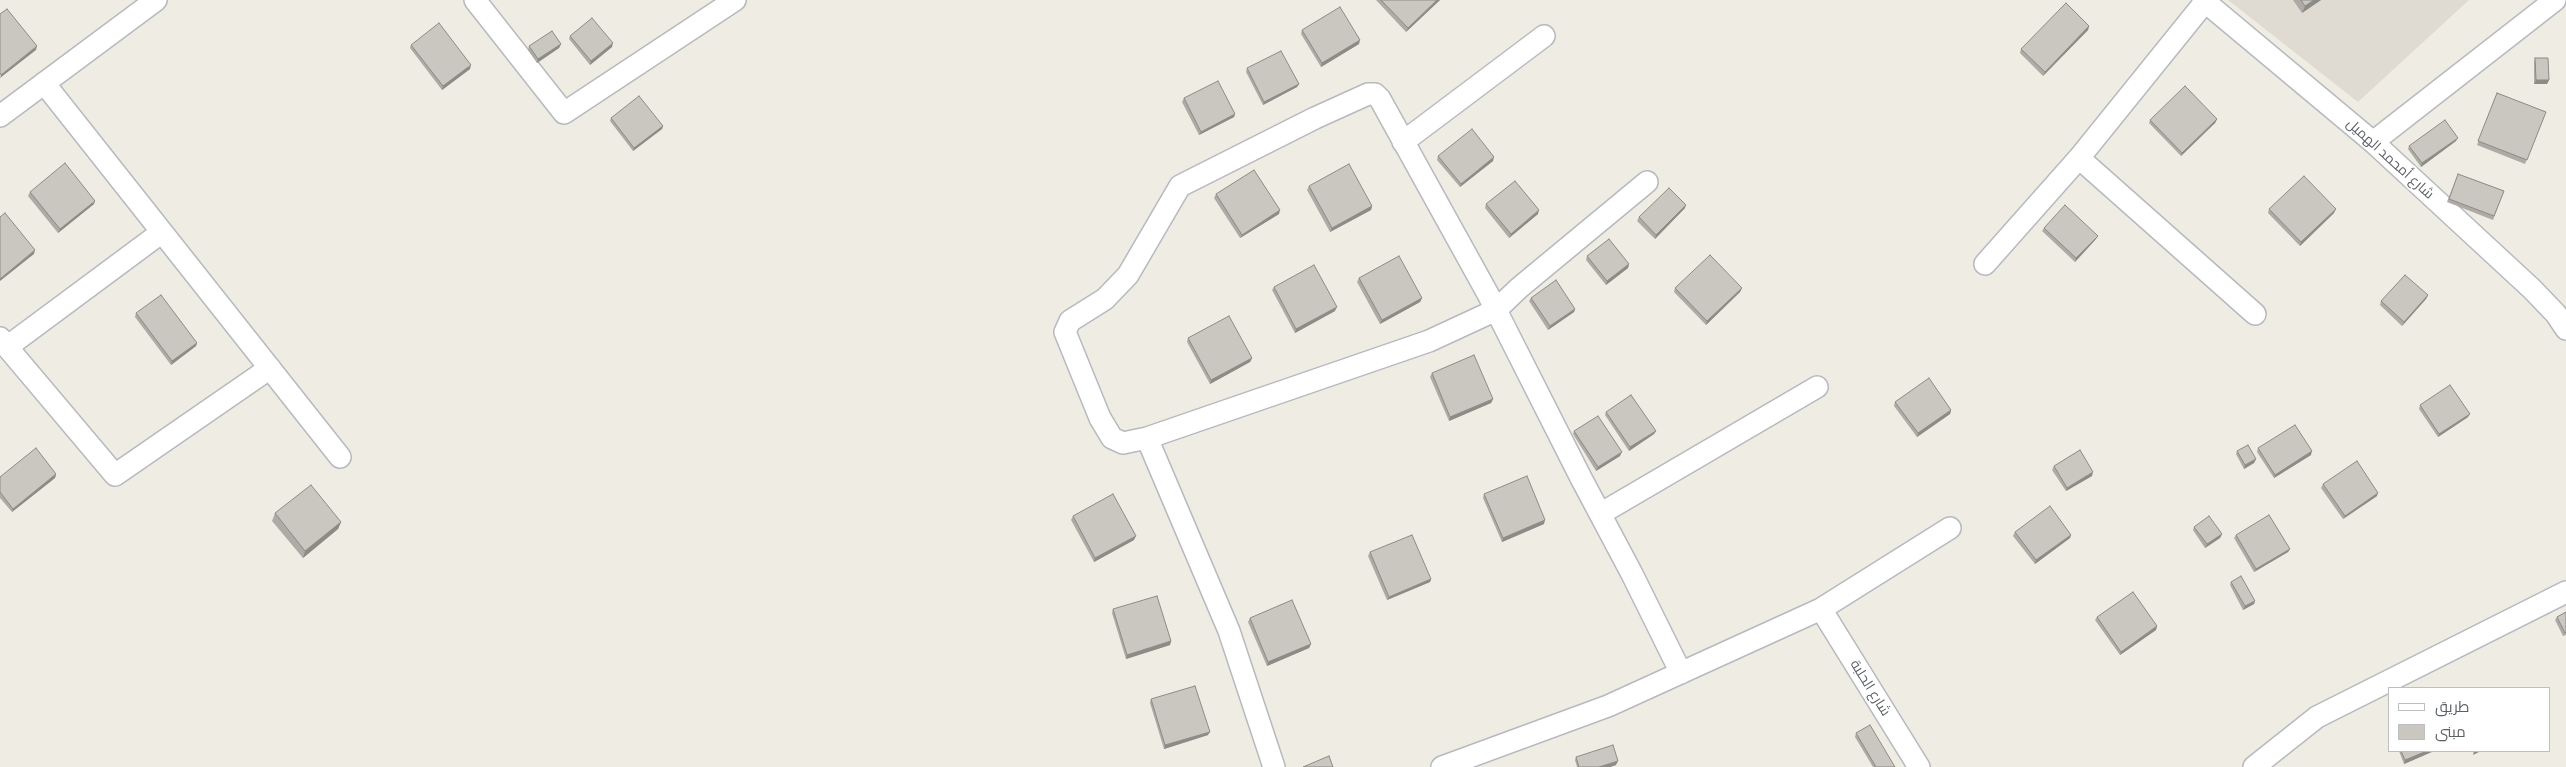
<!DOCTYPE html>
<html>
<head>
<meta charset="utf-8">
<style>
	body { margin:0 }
	#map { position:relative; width:2566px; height:767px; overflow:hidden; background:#efece3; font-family:"IBM Plex Sans",Cairo,sans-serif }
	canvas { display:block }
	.legend { position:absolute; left:2388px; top:687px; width:162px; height:65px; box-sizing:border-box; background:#fff; border:1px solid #bdbfc1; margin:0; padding:6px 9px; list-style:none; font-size:15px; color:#5b6065 }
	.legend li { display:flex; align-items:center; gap:10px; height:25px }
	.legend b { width:25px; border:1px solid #bdbfc1 }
</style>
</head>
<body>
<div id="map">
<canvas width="2566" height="767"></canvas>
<ul class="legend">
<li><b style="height:6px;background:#fff"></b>طريق</li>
<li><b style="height:14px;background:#cac6c0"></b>مبنى</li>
</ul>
</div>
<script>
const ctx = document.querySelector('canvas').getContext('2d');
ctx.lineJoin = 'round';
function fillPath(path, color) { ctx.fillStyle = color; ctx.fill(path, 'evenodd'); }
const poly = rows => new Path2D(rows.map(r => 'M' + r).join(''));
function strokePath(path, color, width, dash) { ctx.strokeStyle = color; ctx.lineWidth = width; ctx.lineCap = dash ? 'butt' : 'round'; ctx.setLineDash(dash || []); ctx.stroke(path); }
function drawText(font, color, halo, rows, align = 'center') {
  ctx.font = font + ' "IBM Plex Sans",Cairo,sans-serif'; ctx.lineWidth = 4; ctx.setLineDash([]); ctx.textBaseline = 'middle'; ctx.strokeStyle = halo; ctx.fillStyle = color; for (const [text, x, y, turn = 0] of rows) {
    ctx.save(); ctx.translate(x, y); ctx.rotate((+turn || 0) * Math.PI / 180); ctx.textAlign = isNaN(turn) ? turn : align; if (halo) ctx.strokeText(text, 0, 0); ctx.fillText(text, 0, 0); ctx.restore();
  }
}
const education = poly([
	[2228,0,2469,0,2358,102]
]);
const minor = poly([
	[475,0,564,113,735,0],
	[2203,0,2373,142,2532,289,2556,314,2566,329],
	[44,83,340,457],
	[0,116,156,0],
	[1403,142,1544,36],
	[2373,142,2555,0],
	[2079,158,2255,314],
	[1647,182,1519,288,1496,310,1429,341,1147,438,1123,443,1112,438,1100,418,1065,332,1070,321,1105,299,1128,275,1180,186,1315,118,1368,94,1375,94,1380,99,1489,296,1496,310,1581,478,1632,574,1681,673],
	[1985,264,2079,158,2205,2],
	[0,338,7,347,162,232],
	[7,347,115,475,270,368],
	[1147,438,1229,631,1274,767],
	[1600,514,1817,387],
	[1821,609,1919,767],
	[1442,767,1608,706,1821,609,1950,528],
	[2254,767,2317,717,2566,592]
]);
const wall = poly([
	[1376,0,1440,0,1406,32],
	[2293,0,2321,0,2302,13],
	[2089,26,2088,30,2043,76,2020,53,2021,49],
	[1302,30,1359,44,1321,67,1301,34],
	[570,36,612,47,590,65,569,39],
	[561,44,559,48,537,63,528,50,529,46],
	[411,45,470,69,442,90,410,48],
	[2535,58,2549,80,2547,84,2534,84,2534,62],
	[1247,68,1299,84,1297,87,1263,105,1246,72],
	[2497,93,2546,112,2525,164,2477,145],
	[1184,98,1235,114,1234,117,1199,135,1182,102],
	[611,118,663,126,662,129,633,151,610,121],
	[2217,119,2215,123,2181,156,2149,123,2150,120],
	[2456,141,2421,167,2408,149,2409,146],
	[1438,156,1493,161,1460,187,1437,160],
	[2458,174,2504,191,2493,220,2447,202],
	[1309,186,1372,206,1371,210,1330,232,1307,190],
	[30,192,94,204,58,233,28,196],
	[1216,194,1279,214,1240,238,1214,198],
	[1486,204,1538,214,1509,238,1485,208],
	[1685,208,1655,239,1637,221,1639,217],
	[2269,209,2334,213,2300,246,2268,213],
	[2044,228,2096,239,2075,262,2042,231],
	[1587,256,1629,264,1628,268,1606,285,1586,260],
	[1359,278,1422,298,1420,302,1380,324,1357,282],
	[1274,287,1335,311,1295,333,1272,290],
	[1675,288,1742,288,1740,292,1706,325,1674,292],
	[2428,295,2426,299,2402,326,2380,305,2381,301],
	[1531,298,1575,309,1574,312,1548,330,1529,301],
	[136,313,197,343,196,346,171,365,135,317],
	[1188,338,1252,358,1250,362,1210,384,1187,342],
	[1432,373,1493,399,1491,403,1449,421,1430,377],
	[1895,402,1951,410,1950,414,1917,437,1894,406],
	[2420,405,2468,417,2438,437,2419,409],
	[1606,412,1656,431,1654,434,1629,451,1605,415],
	[1574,431,1620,456,1596,471,1573,434],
	[2258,448,2311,455,2274,478,2257,452],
	[2237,451,2256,459,2254,463,2244,469,2236,454],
	[2054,466,2092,476,2066,491,2052,470],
	[56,474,55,478,12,512,0,498,0,477],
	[2323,484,2377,496,2343,519,2321,488],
	[1484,494,1544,524,1502,542,1483,498],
	[275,513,341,522,338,529,303,558,272,521],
	[1073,516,1134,540,1094,562,1071,520],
	[2194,527,2222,534,2220,538,2205,548,2193,530],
	[2015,532,2071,535,2070,538,2035,564,2013,536],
	[2236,535,2290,549,2288,552,2254,572,2234,538],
	[1370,552,1431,579,1430,582,1387,600,1368,556],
	[2231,582,2255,601,2254,604,2243,610,2230,585],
	[1113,609,1171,641,1170,645,1126,659,1112,613],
	[2566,612,2566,635,2563,636,2555,620,2557,617],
	[2097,617,2157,626,2156,630,2120,655,2095,620],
	[1250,618,1311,644,1309,648,1267,666,1248,622],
	[1151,699,1208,735,1164,749,1150,703],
	[1856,733,1895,767,1873,767,1855,737],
	[2399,751,2434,751,2404,764],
	[1576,757,1616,765,1610,767,1577,767,1575,760]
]);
const shadedWall = poly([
	[1437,0,1440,0,1406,32,1408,28],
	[2314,0,2321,0,2302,13,2305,6],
	[2089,26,2088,30,2043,76,2045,72],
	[1360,40,1359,44,1321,67,1322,63],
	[613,43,612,47,590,65,591,61],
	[561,44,559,48,537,63,538,59],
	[37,46,36,50,0,78,1,75],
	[471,65,470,69,442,90,443,86],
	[2536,80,2549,80,2547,84,2534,84],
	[1299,84,1297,87,1263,105,1264,102],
	[1235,114,1234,117,1199,135,1201,132],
	[2217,119,2215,123,2181,156,2182,153],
	[663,126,662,129,633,151,634,148],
	[2458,138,2456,141,2421,167,2422,163],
	[1494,157,1493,161,1460,187,1461,184],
	[95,201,94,204,58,233,60,229],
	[1686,205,1685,208,1655,239,1656,235],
	[1372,206,1371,210,1330,232,1332,228],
	[2336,209,2334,213,2300,246,2301,242],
	[1280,210,1279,214,1240,238,1242,235],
	[1539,210,1538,214,1509,238,1511,234],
	[2098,236,2096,239,2075,262,2076,258],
	[35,250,34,254,0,281,0,279],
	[1629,264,1628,268,1606,285,1607,281],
	[1742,288,1740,292,1706,325,1707,321],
	[2428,295,2426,299,2402,326,2404,322],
	[1422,298,1420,302,1380,324,1382,320],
	[1337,307,1335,311,1295,333,1296,329],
	[1575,309,1574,312,1548,330,1550,326],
	[197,343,196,346,171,365,172,361],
	[1252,358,1250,362,1210,384,1211,380],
	[1493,399,1491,403,1449,421,1450,417],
	[1951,410,1950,414,1917,437,1918,433],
	[2470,414,2468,417,2438,437,2439,434],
	[1656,431,1654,434,1629,451,1630,447],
	[2312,451,2311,455,2274,478,2275,475],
	[1622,452,1620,456,1596,471,1598,467],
	[2256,459,2254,463,2244,469,2245,465],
	[2093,472,2092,476,2066,491,2067,488],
	[56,474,55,478,12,512,13,509],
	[2378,493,2377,496,2343,519,2345,516],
	[1545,520,1544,524,1502,542,1503,538],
	[341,522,338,529,303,558,305,551],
	[2222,534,2220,538,2205,548,2207,544],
	[2071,535,2070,538,2035,564,2036,560],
	[1136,536,1134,540,1094,562,1095,558],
	[2290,549,2288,552,2254,572,2256,569],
	[1431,579,1430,582,1387,600,1389,597],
	[2255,601,2254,604,2243,610,2245,606],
	[2157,626,2156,630,2120,655,2121,652],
	[1171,641,1170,645,1126,659,1127,655],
	[1311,644,1309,648,1267,666,1268,662],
	[1210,732,1208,735,1164,749,1165,745],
	[2427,751,2434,751,2404,764,2405,760],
	[2474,751,2481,751,2473,755],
	[1618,761,1616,765,1610,767,1599,767]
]);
const building = poly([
	[1381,0,1437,0,1408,28,1381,0],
	[2301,0,2314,0,2305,6,2301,0],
	[2066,3,2089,26,2045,72,2021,49,2066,3],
	[1340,7,1360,40,1322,63,1302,30,1340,7],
	[7,9,37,46,1,75,0,73,0,14,7,9],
	[592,18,613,43,591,61,570,36,592,18],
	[439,23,471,65,443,86,411,45,439,23],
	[552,31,561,44,538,59,529,46,552,31],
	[1281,51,1299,84,1264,102,1247,68,1281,51],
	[2535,58,2548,58,2549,80,2536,80,2535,58],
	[1218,81,1235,114,1201,132,1184,98,1218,81],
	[2185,86,2217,119,2182,153,2150,120,2185,86],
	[2497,93,2546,112,2527,160,2478,141,2497,93],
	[639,96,663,126,634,148,611,118,639,96],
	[2445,120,2458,138,2422,163,2409,146,2445,120],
	[1472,129,1494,157,1461,184,1438,156,1472,129],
	[65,163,95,201,60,229,30,192,65,163],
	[1349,164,1372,206,1332,228,1309,186,1349,164],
	[1254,170,1280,210,1242,235,1216,194,1254,170],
	[2458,174,2504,191,2494,216,2449,199,2458,174],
	[2304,176,2336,209,2301,242,2269,209,2304,176],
	[1515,181,1539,210,1511,234,1486,204,1515,181],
	[1669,188,1686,205,1656,235,1639,217,1669,188],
	[2065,205,2098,236,2076,258,2044,228,2065,205],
	[5,213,35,250,0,279,0,217,5,213],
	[1609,239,1629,264,1607,281,1587,256,1609,239],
	[1710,255,1742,288,1707,321,1675,288,1710,255],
	[1399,256,1422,298,1382,320,1359,278,1399,256],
	[1314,265,1337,307,1296,329,1274,287,1314,265],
	[2405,275,2428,295,2404,322,2381,301,2405,275],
	[1556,280,1575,309,1550,326,1531,298,1556,280],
	[161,295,197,343,172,361,136,313,161,295],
	[1229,316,1252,358,1211,380,1188,338,1229,316],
	[1474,355,1493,399,1450,417,1432,373,1474,355],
	[1929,378,1951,410,1918,433,1895,402,1929,378],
	[2450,385,2470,414,2439,434,2420,405,2450,385],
	[1631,395,1656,431,1630,447,1606,412,1631,395],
	[1598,416,1622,452,1598,467,1574,431,1598,416],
	[2295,425,2312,451,2275,475,2258,448,2295,425],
	[2248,445,2256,459,2245,465,2237,451,2248,445],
	[36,448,56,474,13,509,0,492,0,477,36,448],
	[2080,450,2093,472,2067,488,2054,466,2080,450],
	[2357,461,2378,493,2345,516,2323,484,2357,461],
	[1527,476,1545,520,1503,538,1484,494,1527,476],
	[311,485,341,522,305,551,275,513,311,485],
	[1113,494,1136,536,1095,558,1073,516,1113,494],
	[2050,506,2071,535,2036,560,2015,532,2050,506],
	[2269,515,2290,549,2256,569,2236,535,2269,515],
	[2209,516,2222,534,2207,544,2194,527,2209,516],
	[1412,535,1431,579,1389,597,1370,552,1412,535],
	[2241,576,2255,601,2245,606,2231,582,2241,576],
	[2133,592,2157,626,2121,652,2097,617,2133,592],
	[1157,596,1171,641,1127,655,1113,609,1157,596],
	[1292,600,1311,644,1268,662,1250,618,1292,600],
	[2566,612,2566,632,2565,633,2557,617,2566,612],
	[1195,686,1210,732,1165,745,1151,699,1195,686],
	[1870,725,1895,767,1876,767,1856,733,1870,725],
	[1613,745,1618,761,1599,767,1579,767,1576,757,1613,745],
	[2401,751,2427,751,2405,760,2401,751],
	[1329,756,1333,767,1303,767,1329,756]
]);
const streetNames = [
	["شارع أمحمد الهميل",2390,159,42],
	["شارع الحلبة",1870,688,58]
];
fillPath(education, '#dfdbd2');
strokePath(minor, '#b6babe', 24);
strokePath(minor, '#fff', 21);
fillPath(wall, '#aeaaa5');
fillPath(shadedWall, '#8d8b86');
fillPath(building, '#cac6c0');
strokePath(building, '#8d8b86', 1);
drawText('14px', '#5b6065', '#fff', streetNames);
</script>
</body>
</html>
